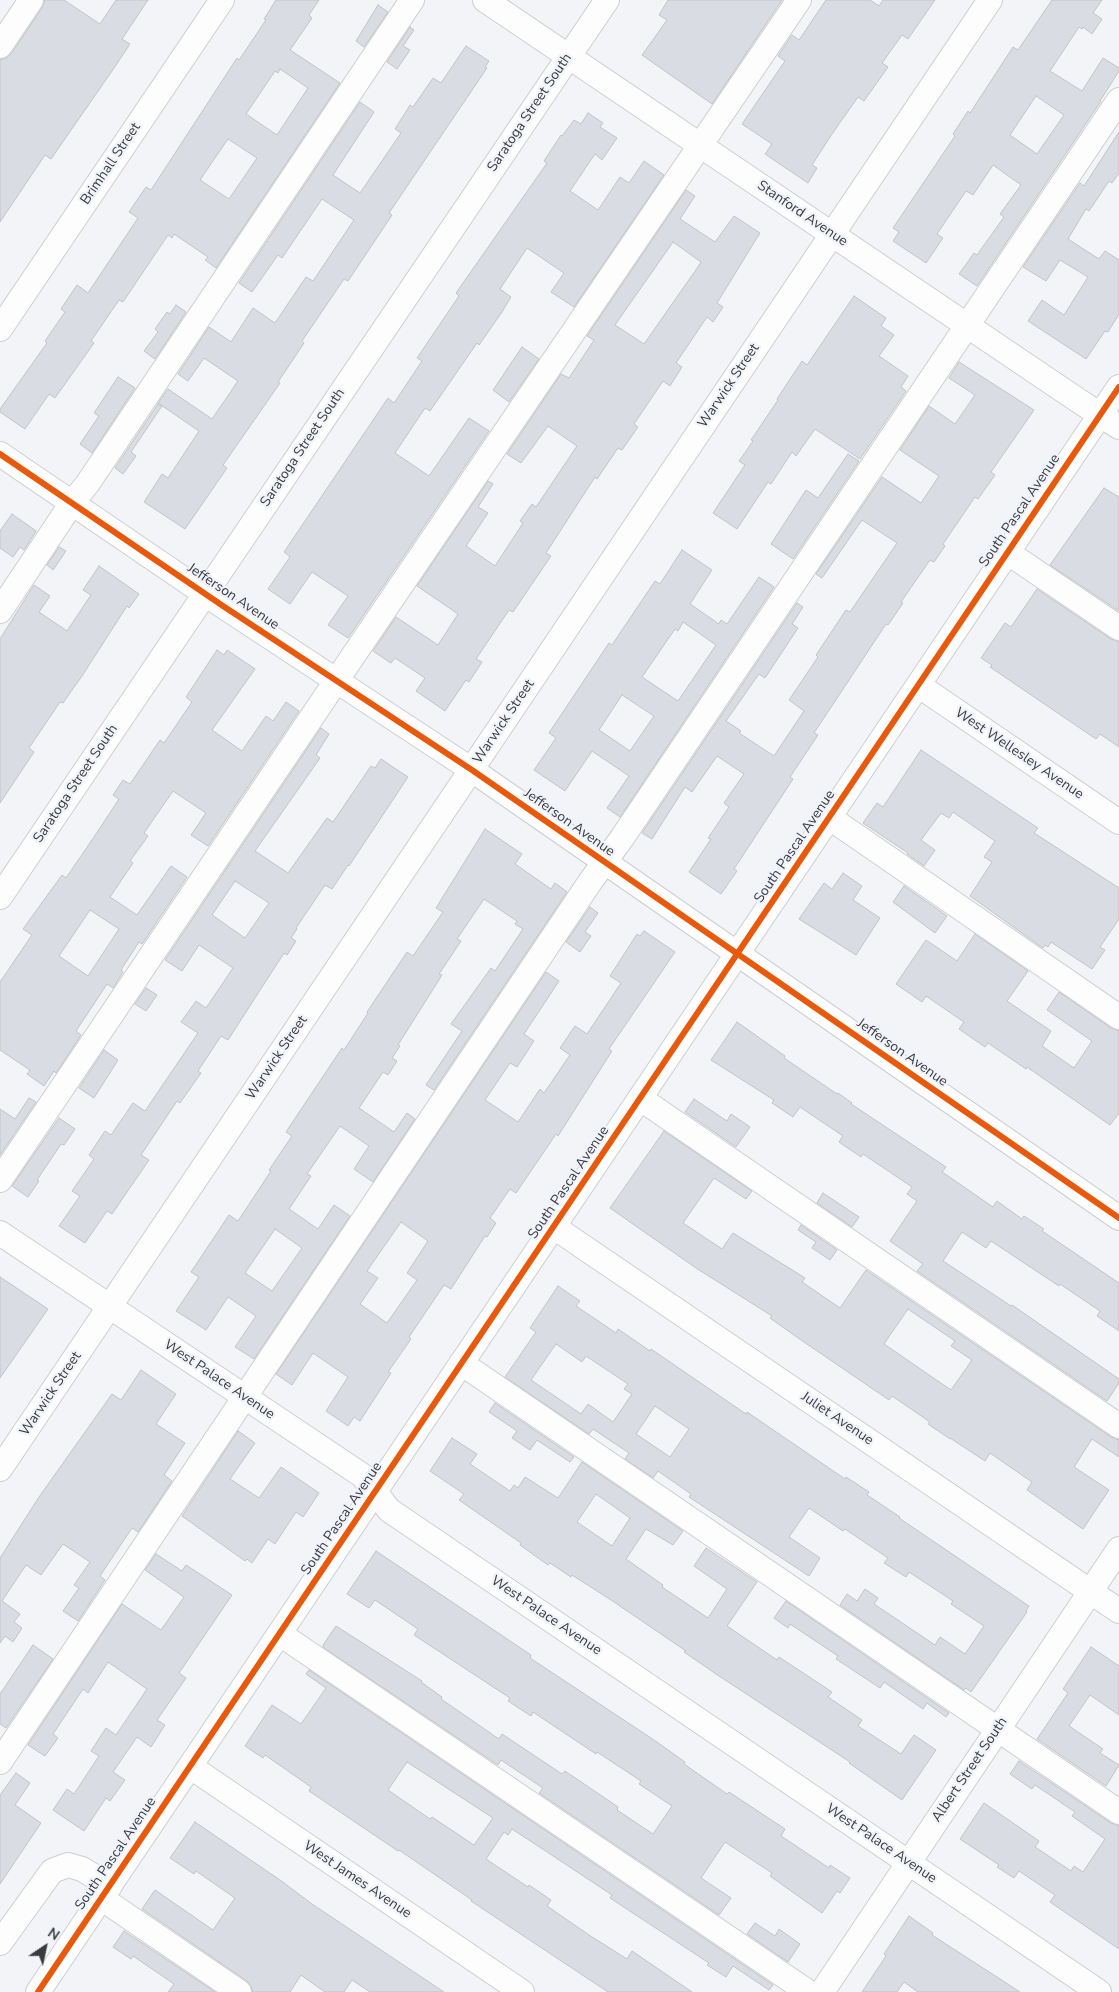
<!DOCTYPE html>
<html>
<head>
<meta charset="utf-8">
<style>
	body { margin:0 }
	#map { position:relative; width:1119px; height:1992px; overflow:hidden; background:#f2f4f8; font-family:"Nunito Sans",sans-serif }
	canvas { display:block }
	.north { position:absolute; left:20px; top:1922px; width:50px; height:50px; -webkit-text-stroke:4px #f0f3fa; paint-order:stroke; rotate:34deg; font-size:14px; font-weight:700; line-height:20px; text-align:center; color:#3a3b3e }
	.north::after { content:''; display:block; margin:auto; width:18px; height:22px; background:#3a3b3e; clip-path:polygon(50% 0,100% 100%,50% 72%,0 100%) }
</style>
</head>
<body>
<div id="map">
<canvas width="1119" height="1992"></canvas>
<div class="north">N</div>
</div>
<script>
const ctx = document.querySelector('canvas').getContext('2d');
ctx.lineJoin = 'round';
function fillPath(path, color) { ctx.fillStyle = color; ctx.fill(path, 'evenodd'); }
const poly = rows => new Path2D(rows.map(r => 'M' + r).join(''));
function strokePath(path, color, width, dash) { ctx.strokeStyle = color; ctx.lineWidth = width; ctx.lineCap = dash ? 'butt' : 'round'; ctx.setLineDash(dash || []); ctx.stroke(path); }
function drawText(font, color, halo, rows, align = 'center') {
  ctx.font = font + ' "Nunito Sans",sans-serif'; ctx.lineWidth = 4.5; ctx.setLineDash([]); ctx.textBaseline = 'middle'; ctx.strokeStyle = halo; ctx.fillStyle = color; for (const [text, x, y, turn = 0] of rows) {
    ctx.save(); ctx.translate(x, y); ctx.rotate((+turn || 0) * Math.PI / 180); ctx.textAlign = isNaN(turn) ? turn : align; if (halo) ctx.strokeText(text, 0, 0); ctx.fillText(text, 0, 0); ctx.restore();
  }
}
const building = poly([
	[45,0,64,0,100,24,116,0,148,0,122,39,130,44,112,71,51,159,45,155,0,222,0,60,6,58,11,54,42,8,45,0],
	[276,0,319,0,309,15,312,18,290,50,340,83,216,268,205,260,208,257,174,234,172,238,168,235,123,302,119,300,91,341,94,343,55,398,49,394,25,429,0,412,0,409,47,343,45,341,65,312,61,309,77,285,88,293,138,218,129,212,146,187,151,190,237,58,239,60,266,20,264,19,276,0],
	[280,69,308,88,277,135,246,114,275,71,278,73,280,69],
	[228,139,257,158,229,199,200,180,228,139],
	[668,0,782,0,712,104,642,55,667,20,659,15,668,0],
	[826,0,870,0,879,6,883,0,935,0,908,39,902,35,882,63,888,67,864,101,858,97,832,134,812,165,817,168,808,183,765,154,772,144,742,124,785,61,778,56,792,35,799,40,826,0],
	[1052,0,1102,0,1093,13,1102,19,1092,34,1083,27,1082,29,1079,27,1050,71,1082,91,1103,58,1119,68,1119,71,1100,101,1101,101,977,286,959,274,974,253,977,255,1004,217,1000,214,1021,185,993,165,973,195,966,191,937,234,943,238,926,263,893,241,899,232,893,228,955,136,953,134,968,111,970,113,1013,47,1018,50,1052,0],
	[1036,96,1064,115,1037,154,1010,135,1036,96],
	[378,5,388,12,364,47,356,41,378,5],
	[410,27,414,30,403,46,410,50,397,69,387,62,410,27],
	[466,46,489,61,485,67,487,68,389,213,392,215,348,281,344,279,302,341,304,343,278,382,280,383,223,465,227,468,185,529,144,502,162,474,168,478,199,431,158,403,168,389,212,419,238,381,204,358,188,381,178,374,209,327,231,342,253,308,275,323,306,277,313,281,354,220,322,199,282,258,278,255,252,292,239,283,360,102,374,112,333,175,360,193,401,133,395,129,410,105,413,107,433,78,441,83,466,46],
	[588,113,603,123,600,127,617,138,602,160,595,154,570,191,598,210,620,177,629,183,644,161,664,175,574,307,551,292,564,273,527,248,500,289,511,297,502,312,479,345,477,343,430,411,425,408,395,453,429,476,469,418,489,431,348,638,328,625,348,596,312,572,290,604,268,589,290,557,284,552,388,398,394,403,422,361,417,358,459,296,456,293,547,163,544,161,561,135,562,136,574,120,581,124,588,113],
	[1119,132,1119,173,1112,183,1109,181,1089,211,1086,209,1068,239,1099,259,1105,251,1119,260,1119,314,1108,332,1105,331,1086,359,1028,321,1042,300,1064,315,1088,277,1060,260,1046,281,1023,267,1080,183,1084,186,1119,132],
	[686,190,695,196,680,219,715,242,734,216,760,233,717,303,723,307,713,322,707,317,676,363,682,367,670,386,663,381,634,424,638,427,622,450,618,448,597,479,595,477,546,553,551,556,513,612,509,610,476,659,482,662,469,682,466,680,445,711,416,691,425,678,395,658,391,663,373,651,396,617,438,645,458,614,417,586,488,481,493,484,478,507,488,513,466,546,495,566,523,523,520,521,532,504,536,507,577,446,548,426,521,463,507,454,561,374,569,378,594,340,587,336,686,190],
	[673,242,701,262,700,264,644,344,615,325,673,242],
	[854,296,886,318,881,326,894,335,879,356,908,376,901,387,906,391,860,459,815,429,796,456,792,452,771,484,768,482,737,529,713,513,745,465,739,461,753,441,751,440,778,400,777,399,802,361,807,365,854,296],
	[176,305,186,312,155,359,144,351,158,332,155,329,167,312,170,314,176,305],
	[522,347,539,359,509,402,493,390,522,347],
	[959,362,1034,410,991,472,995,475,978,499,975,497,943,544,945,546,934,562,930,560,901,602,903,603,888,625,886,624,814,733,818,735,790,777,793,779,734,869,737,871,721,894,689,872,711,839,708,838,729,807,724,803,744,774,717,756,692,792,685,787,652,839,642,833,797,603,803,607,792,624,798,628,765,678,759,674,726,721,741,731,739,733,774,756,804,711,789,700,818,657,816,655,846,610,850,612,897,543,862,520,822,578,816,574,882,477,921,503,939,476,900,450,929,406,955,424,975,395,949,378,959,362],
	[118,377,135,388,92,453,80,444,99,416,94,413,118,377],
	[158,404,162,406,131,452,136,456,123,474,115,468,158,404],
	[848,454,859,461,793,559,771,544,806,490,818,498,848,454],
	[1104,488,1119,497,1119,611,1050,565,1104,488],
	[12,514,36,531,24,550,20,547,13,557,0,548,0,531,12,514],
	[59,547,66,551,53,570,47,565,59,547],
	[682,550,712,570,690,604,719,624,721,620,727,624,759,577,774,587,620,817,607,808,629,776,592,751,565,791,534,770,556,738,549,733,609,643,612,645,655,581,660,584,682,550],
	[683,622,716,645,678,701,642,677,675,629,678,631,683,622],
	[622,695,654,716,630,751,599,730,622,695],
	[99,566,139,594,129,608,127,606,82,676,63,703,60,702,29,748,34,752,0,803,0,639,34,585,50,596,39,612,67,631,91,595,83,590,99,566],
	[1037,589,1111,639,1119,642,1119,747,1100,734,1096,739,990,667,992,665,981,658,1005,623,1011,627,1037,589],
	[217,650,224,655,227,650,255,669,212,730,242,751,266,716,273,721,286,702,299,711,208,846,191,835,206,813,173,791,144,833,148,836,130,861,133,863,110,897,137,915,171,866,187,877,142,944,139,942,121,970,123,972,113,988,107,984,76,1031,81,1035,56,1073,54,1071,44,1086,27,1074,30,1070,0,1050,0,982,32,935,23,929,62,875,66,878,96,834,119,799,113,795,123,780,130,784,160,740,164,743,192,702,186,697,217,650],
	[90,910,119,929,88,976,59,956,90,910],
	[321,728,329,734,316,755,320,758,255,851,288,873,327,818,333,822,371,766,375,768,381,759,408,777,349,866,348,865,332,889,325,885,296,928,297,929,291,938,296,941,287,955,284,953,228,1040,221,1036,198,1071,201,1073,180,1103,177,1101,141,1155,149,1160,112,1214,107,1211,85,1243,59,1226,80,1196,72,1191,94,1159,89,1155,105,1131,111,1135,133,1103,145,1111,198,1033,181,1022,196,1001,206,1008,233,968,199,945,182,971,165,960,321,728],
	[235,881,269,903,245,938,212,915,235,881],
	[921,750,1038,828,1034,833,1119,888,1119,919,1100,947,1105,950,1092,969,1051,942,1048,947,1045,945,1043,948,970,896,992,862,984,857,995,841,953,812,949,818,941,813,921,840,935,850,924,866,907,854,908,853,863,823,877,803,883,807,921,750],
	[485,829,522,854,515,864,551,889,555,883,567,892,434,1090,426,1085,462,1031,451,1024,491,968,495,971,523,929,515,924,517,921,484,899,457,939,461,941,439,974,442,975,398,1045,400,1046,392,1058,397,1061,388,1075,383,1072,359,1108,394,1132,407,1113,415,1119,373,1182,354,1169,369,1146,340,1126,307,1174,311,1176,289,1209,318,1229,334,1205,350,1216,254,1359,235,1347,256,1316,228,1297,206,1330,176,1311,199,1277,191,1272,229,1215,238,1221,271,1171,269,1170,292,1136,286,1132,342,1048,344,1050,368,1013,367,1012,407,952,413,956,443,912,436,908,485,829],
	[275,1229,302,1248,272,1291,245,1273,275,1229],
	[843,873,862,886,853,900,880,918,856,955,799,919,824,883,832,889,843,873],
	[904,886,947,916,935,933,893,902,904,886],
	[590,907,598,913,585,932,591,936,580,952,566,942,590,907],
	[644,931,675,952,609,1049,612,1051,558,1136,556,1134,516,1193,510,1189,490,1218,496,1223,487,1237,485,1236,451,1289,444,1285,409,1337,411,1339,388,1372,391,1373,360,1421,354,1417,348,1426,326,1411,348,1377,313,1353,292,1385,276,1374,546,972,559,981,524,1034,534,1041,517,1067,510,1063,485,1100,518,1122,540,1089,544,1093,570,1055,560,1048,575,1026,587,1034,621,983,610,976,637,934,640,936,644,931],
	[401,1222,428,1241,407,1273,417,1280,387,1323,360,1304,378,1278,367,1271,401,1222],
	[975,934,1028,971,1007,1001,1051,1031,1042,1046,1074,1068,1092,1041,1047,1010,1059,992,1111,1028,1119,1031,1119,1113,1110,1125,1027,1067,1026,1069,988,1043,985,1047,959,1029,964,1022,926,996,922,1002,896,984,926,940,957,961,975,934],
	[146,988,157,995,146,1011,135,1004,146,988],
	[737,1022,785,1056,784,1058,837,1094,838,1093,852,1103,851,1104,946,1167,942,1172,945,1174,993,1207,997,1201,1022,1219,1024,1216,1044,1229,1042,1231,1119,1283,1119,1331,1097,1316,1100,1311,1060,1284,1059,1286,991,1241,986,1248,962,1232,943,1261,1011,1306,1012,1305,1119,1379,1119,1383,1107,1401,917,1271,923,1264,890,1241,917,1201,907,1194,912,1187,863,1154,861,1157,839,1142,843,1136,800,1107,793,1117,772,1103,774,1100,711,1060,737,1022],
	[104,1050,118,1060,94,1098,79,1088,104,1050],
	[29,1098,36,1102,0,1155,0,1109,15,1119,29,1098],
	[694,1099,727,1121,731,1114,750,1127,736,1147,685,1112,694,1099],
	[59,1118,75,1129,64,1145,61,1144,37,1180,39,1181,28,1197,12,1186,59,1118],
	[664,1131,752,1191,746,1199,714,1178,683,1223,722,1249,733,1233,805,1278,802,1282,840,1308,866,1270,1111,1437,1119,1440,1119,1457,1092,1439,1074,1467,1109,1490,1083,1529,1027,1490,1032,1482,990,1453,985,1461,950,1438,950,1439,928,1424,930,1422,892,1396,889,1400,801,1340,770,1318,772,1316,696,1268,610,1208,664,1131],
	[908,1309,955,1341,951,1346,972,1360,951,1390,884,1344,908,1309],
	[823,1193,859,1217,852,1227,817,1203,823,1193],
	[801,1225,837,1250,830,1260,812,1248,816,1242,798,1230,801,1225],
	[0,1277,48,1309,0,1378,0,1277],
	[558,1286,580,1301,576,1306,616,1333,618,1329,650,1351,651,1349,746,1414,747,1412,845,1479,846,1477,869,1492,867,1495,900,1517,899,1518,1029,1606,1026,1611,1027,1612,971,1692,966,1688,964,1690,840,1605,847,1594,857,1601,865,1589,878,1598,874,1604,935,1645,940,1637,965,1654,984,1626,951,1604,953,1601,909,1572,906,1577,884,1563,888,1558,845,1529,843,1531,809,1508,789,1537,820,1558,809,1576,689,1497,691,1494,658,1471,653,1478,625,1459,629,1453,593,1429,589,1434,505,1377,536,1332,530,1328,558,1286],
	[556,1344,582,1362,586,1356,628,1384,624,1389,632,1394,613,1422,588,1404,581,1414,531,1380,556,1344],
	[655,1406,689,1429,670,1457,636,1434,655,1406],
	[141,1370,176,1394,156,1424,185,1443,164,1475,172,1481,138,1532,132,1528,100,1576,105,1580,78,1621,63,1611,79,1588,74,1585,90,1562,63,1544,41,1575,26,1565,2,1601,20,1614,14,1622,22,1628,13,1642,5,1636,0,1643,0,1558,39,1497,112,1394,121,1400,141,1370],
	[495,1403,574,1457,570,1462,537,1440,530,1450,512,1438,517,1431,489,1412,495,1403],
	[238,1431,255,1443,230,1479,259,1498,281,1467,319,1493,303,1517,296,1512,275,1544,268,1539,252,1563,247,1559,245,1561,182,1516,238,1431],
	[452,1438,477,1454,470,1464,510,1491,514,1485,518,1488,525,1477,558,1498,582,1462,683,1531,673,1545,646,1529,626,1559,663,1585,662,1587,708,1618,727,1589,694,1566,706,1548,757,1582,727,1626,777,1660,779,1657,832,1692,828,1697,862,1720,858,1726,901,1754,914,1735,936,1750,902,1800,849,1763,850,1762,716,1674,684,1652,686,1651,611,1600,572,1575,571,1577,550,1563,548,1565,520,1545,521,1543,459,1500,464,1494,430,1471,452,1438],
	[596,1494,630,1518,612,1546,577,1522,596,1494],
	[376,1551,531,1655,530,1658,654,1740,685,1762,684,1764,727,1794,729,1792,785,1829,781,1836,829,1868,830,1865,850,1878,840,1893,837,1891,822,1913,770,1876,772,1873,725,1842,701,1878,731,1898,719,1915,539,1793,543,1788,501,1760,498,1765,324,1648,323,1645,336,1626,422,1681,421,1682,442,1697,441,1699,499,1739,502,1734,562,1774,565,1771,618,1807,617,1810,653,1834,672,1806,639,1784,641,1781,597,1752,596,1754,533,1712,531,1716,508,1701,510,1698,414,1635,418,1629,375,1600,369,1608,347,1594,376,1551],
	[156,1554,182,1571,186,1565,232,1595,179,1673,186,1678,157,1720,165,1725,151,1747,137,1737,113,1772,125,1780,110,1801,106,1798,84,1831,53,1810,67,1789,74,1794,99,1756,91,1751,106,1728,116,1735,147,1689,108,1662,88,1693,83,1689,53,1734,58,1738,45,1756,28,1745,122,1604,161,1630,184,1597,145,1570,156,1554],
	[786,1601,949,1713,946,1717,927,1703,923,1709,884,1682,880,1688,836,1659,838,1656,790,1624,788,1628,774,1618,786,1601],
	[33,1645,53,1659,6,1728,0,1724,0,1694,33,1645],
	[1091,1647,1119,1666,1119,1715,1090,1695,1069,1726,1103,1749,1100,1753,1119,1765,1106,1786,1037,1739,1068,1693,1063,1689,1091,1647],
	[309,1670,773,1985,769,1990,733,1966,726,1977,707,1965,709,1963,610,1898,612,1895,535,1844,512,1829,508,1835,504,1832,486,1859,528,1887,529,1885,551,1900,547,1906,589,1935,627,1959,632,1951,692,1992,608,1992,471,1901,472,1900,399,1850,398,1851,309,1791,311,1787,265,1755,263,1758,245,1746,272,1705,301,1724,326,1688,306,1674,309,1670],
	[407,1762,493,1818,474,1845,432,1817,430,1819,388,1790,407,1762],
	[1019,1761,1111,1823,1119,1826,1119,1949,1050,1902,1055,1895,1019,1871,1014,1878,997,1867,999,1865,960,1839,984,1803,1039,1841,1035,1847,1071,1871,1074,1866,1083,1872,1105,1839,1072,1816,1075,1812,1035,1785,1032,1789,1010,1774,1019,1761],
	[16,1773,30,1783,15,1805,41,1823,0,1884,0,1795,16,1773],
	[195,1822,280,1880,312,1904,444,1992,370,1992,352,1980,344,1992,325,1992,301,1975,290,1992,253,1992,251,1986,247,1981,142,1909,155,1890,213,1930,235,1898,196,1871,194,1874,170,1858,195,1822],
	[909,1916,933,1933,932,1935,1020,1992,918,1992,904,1982,897,1992,862,1992,886,1956,884,1954,909,1916],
	[755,1923,775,1936,779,1929,800,1944,788,1962,747,1934,755,1923],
	[124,1931,215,1992,168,1992,174,1984,133,1956,131,1959,113,1947,124,1931]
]);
const minor = poly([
	[485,0,1079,401,1119,427],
	[0,46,31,0],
	[0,329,222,0],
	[0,454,223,606,472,770,1119,1218],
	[1007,552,1119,628],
	[0,611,72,503,88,483,412,0],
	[918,685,1119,822],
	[830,818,1119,1017],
	[0,897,607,0],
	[641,1099,1119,1426],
	[0,1180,351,659,799,0],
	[554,1227,1119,1611],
	[0,1233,363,1476,389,1510,1099,1992],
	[461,1363,1119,1812],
	[0,1469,990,0],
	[280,1634,808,1992],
	[0,1762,590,882,622,838,1119,100],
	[191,1767,522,1992],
	[101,1898,239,1992],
	[0,1943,52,1871,68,1865,82,1869,110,1886],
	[38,1992,1119,387],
	[822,1992,1119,1549]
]);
const cycleway = poly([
	[0,454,223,606,472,770,1119,1218],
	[38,1992,1119,387]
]);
const streetNames = [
	["Saratoga Street South",530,113,-56],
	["Brimhall Street",111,164,-56],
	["Stanford Avenue",802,214,34],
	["Warwick Street",729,386,-56],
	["Saratoga Street South",303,448,-56],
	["South Pascal Avenue",1020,511,-56],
	["Jefferson Avenue",233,597,34],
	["Warwick Street",504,722,-56],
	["West Wellesley Avenue",1019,754,34],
	["Saratoga Street South",76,784,-56],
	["Jefferson Avenue",569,823,35],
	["South Pascal Avenue",795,847,-56],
	["Jefferson Avenue",902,1053,35],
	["Warwick Street",277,1058,-56],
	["South Pascal Avenue",569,1183,-56],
	["West Palace Avenue",219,1380,34],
	["Warwick Street",51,1394,-56],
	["Juliet Avenue",837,1419,34],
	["South Pascal Avenue",342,1519,-56],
	["West Palace Avenue",546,1616,34],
	["Albert Street South",970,1770,-56],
	["West Palace Avenue",881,1844,34],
	["South Pascal Avenue",116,1854,-56],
	["West James Avenue",357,1880,34]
];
fillPath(building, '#dadce4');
strokePath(building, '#c2c3c6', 1);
strokePath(minor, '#ccced1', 26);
strokePath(minor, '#fdfdfe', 24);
strokePath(cycleway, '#e8590c', 6);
drawText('14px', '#3a3b3e', '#f0f3fa', streetNames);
</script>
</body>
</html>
